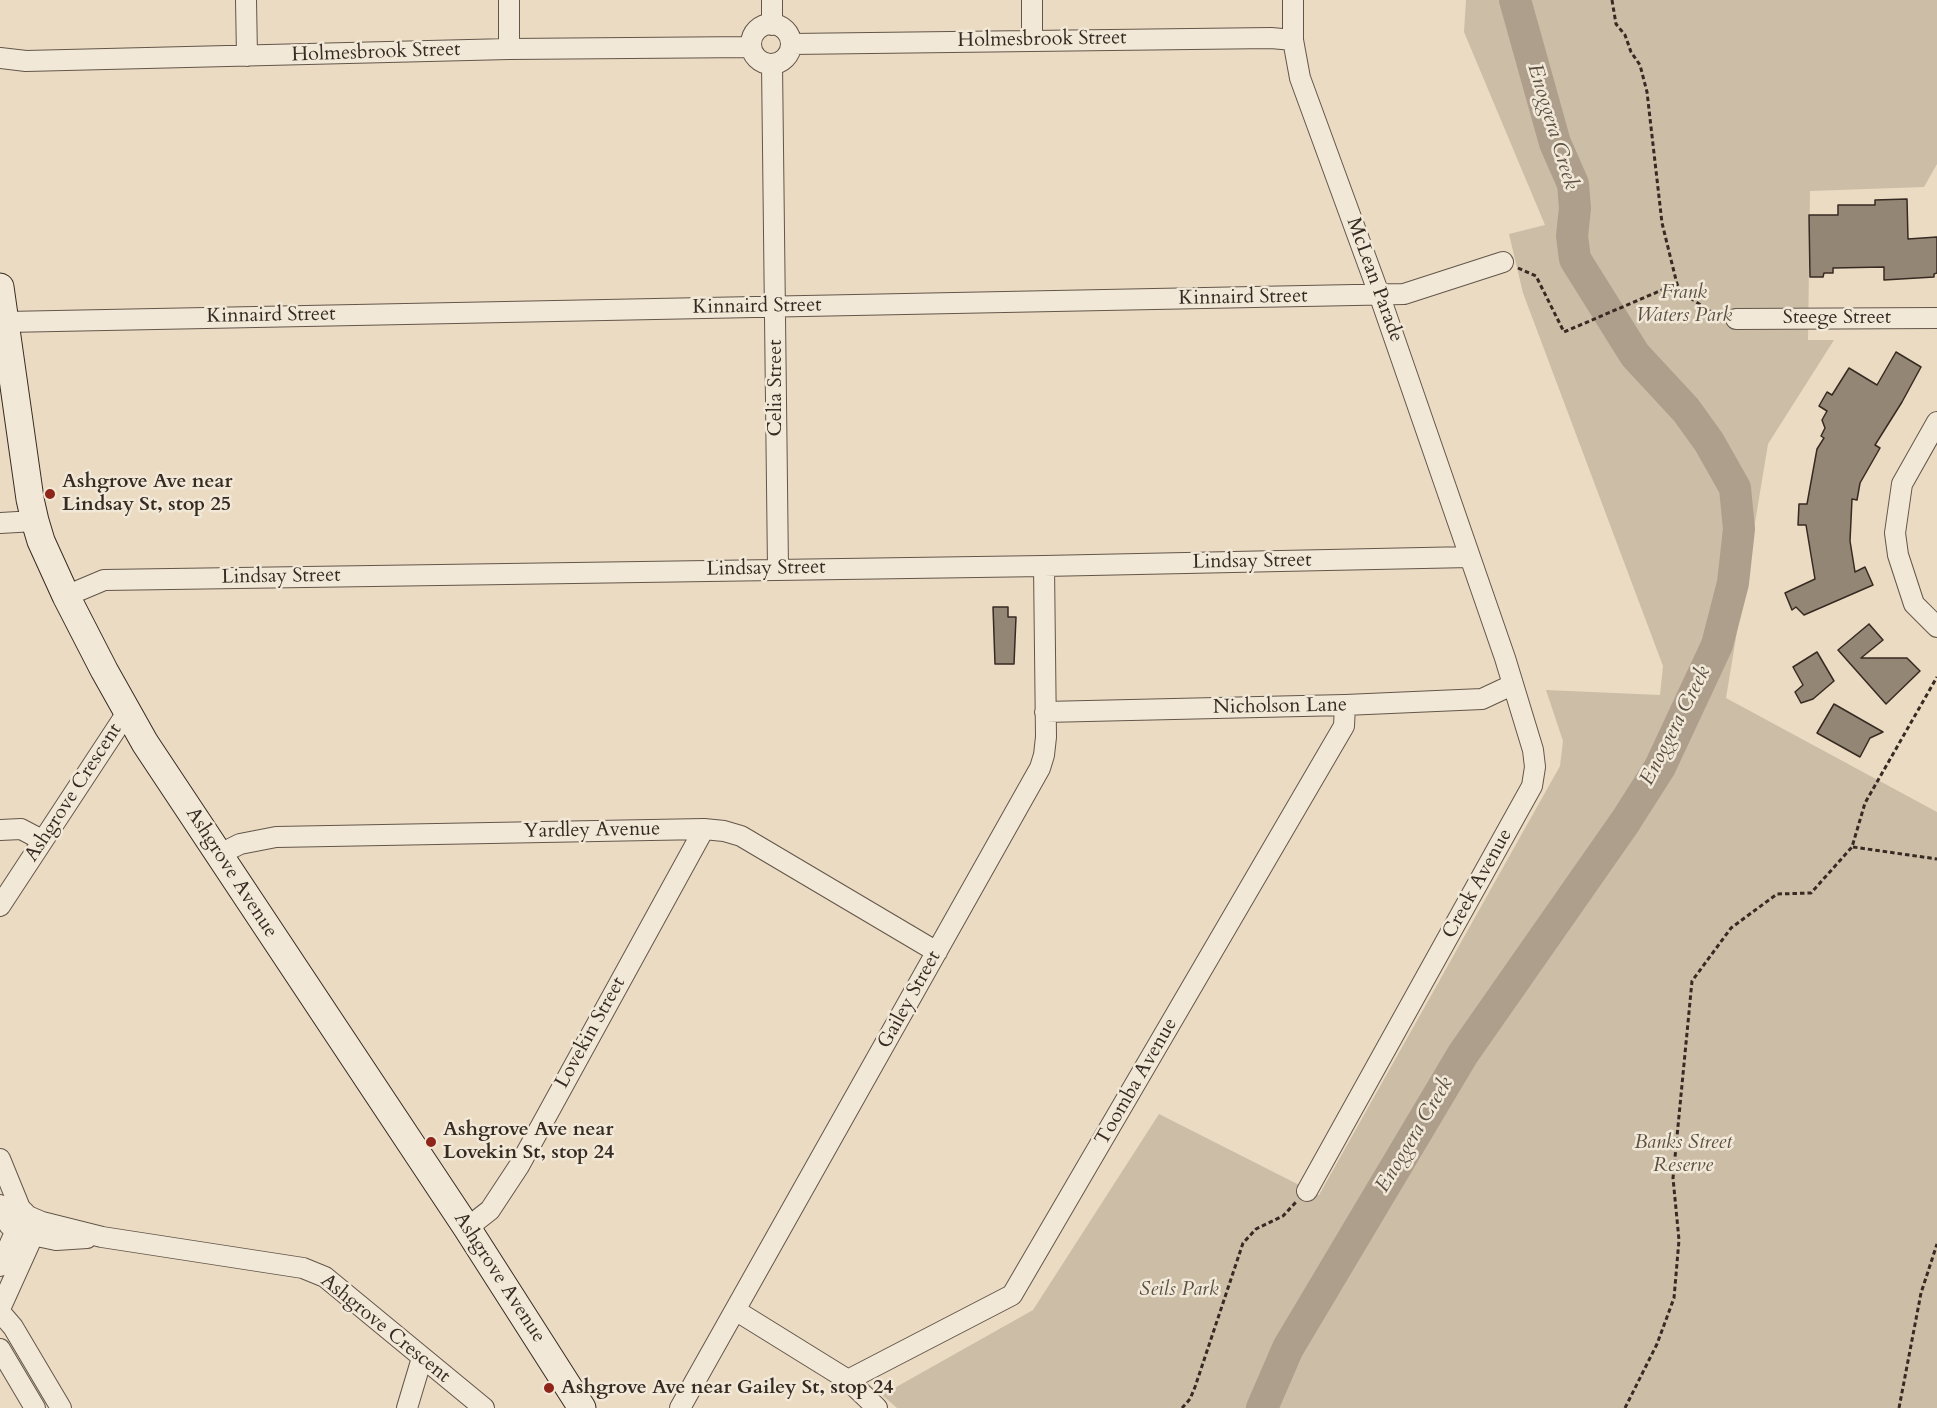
<!DOCTYPE html>
<html>
<head>
<meta charset="utf-8">
<style>
	body { margin:0 }
	canvas { display:block; background:#eadbc2 }
</style>
</head>
<body>
<canvas width="1937" height="1408"></canvas>
<script>
const ctx = document.querySelector('canvas').getContext('2d');
ctx.lineJoin = 'round';
function fillPath(path, color) { ctx.fillStyle = color; ctx.fill(path, 'evenodd'); }
const poly = rows => new Path2D(rows.map(r => 'M' + r).join(''));
function strokePath(path, color, width, dash) { ctx.strokeStyle = color; ctx.lineWidth = width; ctx.lineCap = dash ? 'butt' : 'round'; ctx.setLineDash(dash || []); ctx.stroke(path); }
function drawText(font, color, halo, rows, align = 'center') {
  ctx.font = font + ' Cardo,serif'; ctx.lineWidth = 5; ctx.setLineDash([]); ctx.textBaseline = 'middle'; ctx.strokeStyle = halo; ctx.fillStyle = color; for (const [text, x, y, turn = 0] of rows) {
    ctx.save(); ctx.translate(x, y); ctx.rotate((+turn || 0) * Math.PI / 180); ctx.textAlign = isNaN(turn) ? turn : align; if (halo) ctx.strokeText(text, 0, 0); ctx.fillText(text, 0, 0); ctx.restore();
  }
}
const green = poly([
	[1466,0,1937,0,1937,164,1924,187,1810,191,1808,340,1834,340,1768,444,1726,698,1937,812,1937,1408,897,1408,882,1395,1033,1310,1159,1114,1319,1195,1560,766,1563,741,1546,690,1660,695,1663,666,1523,293,1509,234,1545,225,1464,32]
]);
const river = poly([
	[1262,1408,1288,1348,1463,1054,1625,822,1660,767,1717,645,1733,583,1739,529,1735,488,1709,442,1686,410,1635,355,1575,259,1572,236,1575,208,1573,184,1555,143,1515,0]
]);
const building = poly([
	[1907,199,1908,239,1937,237,1937,273,1934,274,1934,277,1884,280,1884,267,1833,268,1833,273,1824,273,1823,277,1810,277,1809,215,1838,215,1838,205,1875,205,1875,200,1907,199],
	[1896,352,1921,367,1902,402,1875,445,1880,448,1860,483,1857,500,1852,499,1850,541,1855,572,1865,567,1873,585,1804,615,1796,607,1792,610,1785,593,1815,579,1806,525,1798,525,1799,504,1807,504,1817,449,1824,438,1821,436,1825,428,1822,420,1827,411,1819,406,1827,392,1832,395,1849,368,1877,385,1896,352],
	[993,607,1008,607,1008,617,1016,617,1014,664,995,664,993,607],
	[1869,624,1883,640,1861,658,1907,658,1920,671,1886,704,1838,650,1869,624],
	[1817,652,1834,681,1813,699,1801,703,1795,692,1803,685,1793,667,1817,652],
	[1834,704,1883,732,1870,738,1860,757,1817,733,1834,704]
]);
const path = poly([
	[1612,0,1616,24,1625,35,1631,52,1640,65,1647,92,1662,223,1677,284,1681,292,1719,317],
	[1518,268,1536,276,1564,332,1676,284],
	[1853,847,1937,859],
	[1182,1408,1190,1399,1195,1387,1243,1243,1256,1229,1283,1216,1296,1202],
	[1625,1408,1657,1344,1674,1298,1679,1240,1673,1178,1692,981,1731,928,1777,894,1811,893,1852,847,1865,803,1937,677],
	[1899,1408,1921,1293,1937,1244]
]);
const street = poly([
	[246,0,247,56],
	[509,0,509,49],
	[772,0,772,25],
	[1293,0,1293,40,1300,78,1379,294,1505,658,1533,750,1535,767,1532,786,1307,1191],
	'751 44a20 20 0 1 1 40 0a20 20 0 1 1-40 0Z',
	[1032,40,1032,0],
	[791,44,1271,38,1293,40],
	[0,58,26,61,509,49,751,47],
	[772,64,778,569],
	[1736,319,1937,318],
	[6,322,1404,294,1503,262],
	[1937,422,1902,484,1895,533,1898,555,1914,604,1937,627],
	[0,523,35,521],
	[66,596,104,580,1044,566,1470,557],
	[1045,712,1345,705,1482,699,1512,685],
	[0,830,21,829,42,840],
	[218,855,240,844,276,837,704,829,724,831,741,836,937,952],
	[0,906,128,711],
	[0,1159,20,1208,28,1216,42,1222,102,1237,303,1268,325,1277,484,1408],
	[0,1205,9,1225,23,1233,56,1240,87,1238],
	[467,1228,490,1210,519,1166,704,829],
	[0,1266,16,1230,26,1223],
	[0,1309,33,1236,32,1223],
	[735,1310,848,1380,877,1408],
	[0,1312,13,1327,61,1408],
	[0,1349,35,1408],
	[848,1380,1012,1295,1344,726,1345,705],
	[407,1408,422,1358],
	[680,1408,1040,768,1044,755,1046,737,1044,566]
]);
const secondary = poly([
	[0,287,30,499,35,521,41,541,66,596,104,670,145,743,467,1228,582,1408]
]);
const markers = [
	[50,494,6,"#8f2418"],
	[431,1142,6,"#8f2418"],
	[549,1388,6,"#8f2418"]
];
const streetNames = [
	["Holmesbrook Street",1042,40,-1],
	["Holmesbrook Street",376,53,-2],
	["McLean Parade",1374,280,70],
	["Kinnaird Street",1243,298,-1],
	["Kinnaird Street",757,307,-1],
	["Kinnaird Street",271,316,-1],
	["Steege Street",1837,318],
	["Celia Street",776,388,-90],
	["Lindsay Street",1252,562,-1],
	["Lindsay Street",766,569,-1],
	["Lindsay Street",281,577,-1],
	["Nicholson Lane",1280,707,-1],
	["Ashgrove Crescent",74,793,-57],
	["Yardley Avenue",592,831,-1],
	["Ashgrove Avenue",231,873,57],
	["Creek Avenue",1478,884,-61],
	["Gailey Street",910,1000,-61],
	["Lovekin Street",591,1033,-61],
	["Toomba Avenue",1137,1082,-60],
	["Ashgrove Avenue",499,1278,57],
	["Ashgrove Crescent",385,1329,39]
];
const parkNames = [
	["Frank",1684,293],
	["Waters Park",1684,316],
	["Banks Street",1683,1143],
	["Reserve",1683,1166],
	["Seils Park",1179,1290]
];
const poiNames = [
	["Ashgrove Ave near",62,482],
	["Lindsay St, stop 25",62,505],
	["Ashgrove Ave near",443,1130],
	["Lovekin St, stop 24",443,1153],
	["Ashgrove Ave near Gailey St, stop 24",561,1388]
];
const waterNames = [
	["Enoggera Creek",1552,127,73],
	["Enoggera Creek",1676,726,-63],
	["Enoggera Creek",1415,1135,-59]
];
fillPath(green, '#ccbda7');
strokePath(river, '#ad9f8c', 32);
fillPath(building, '#948675');
strokePath(building, '#372a22', 1.5);
strokePath(street, '#64564a', 22);
strokePath(secondary, '#372a22', 29);
strokePath(path, '#372a22', 3, [4.5, 3]);
strokePath(street, '#f1e8d7', 20);
strokePath(secondary, '#f1e8d7', 27);
for (const [x, y, r, color] of markers) { const dot = new Path2D(); dot.arc(x, y, r, 0, 2 * Math.PI); ctx.fillStyle = color; ctx.fill(dot); strokePath(dot, '#f1e8d7', 2); }
drawText('20px', '#372a22', '#f1e8d7', streetNames);
drawText('italic 20px', '#5c4f43', '#f1e8d7', parkNames);
drawText('bold 20px', '#372a22', '#f1e8d7', poiNames, 'left');
drawText('italic 21px', '#5a4d42', '#f1e8d7', waterNames);
</script>
</body>
</html>
